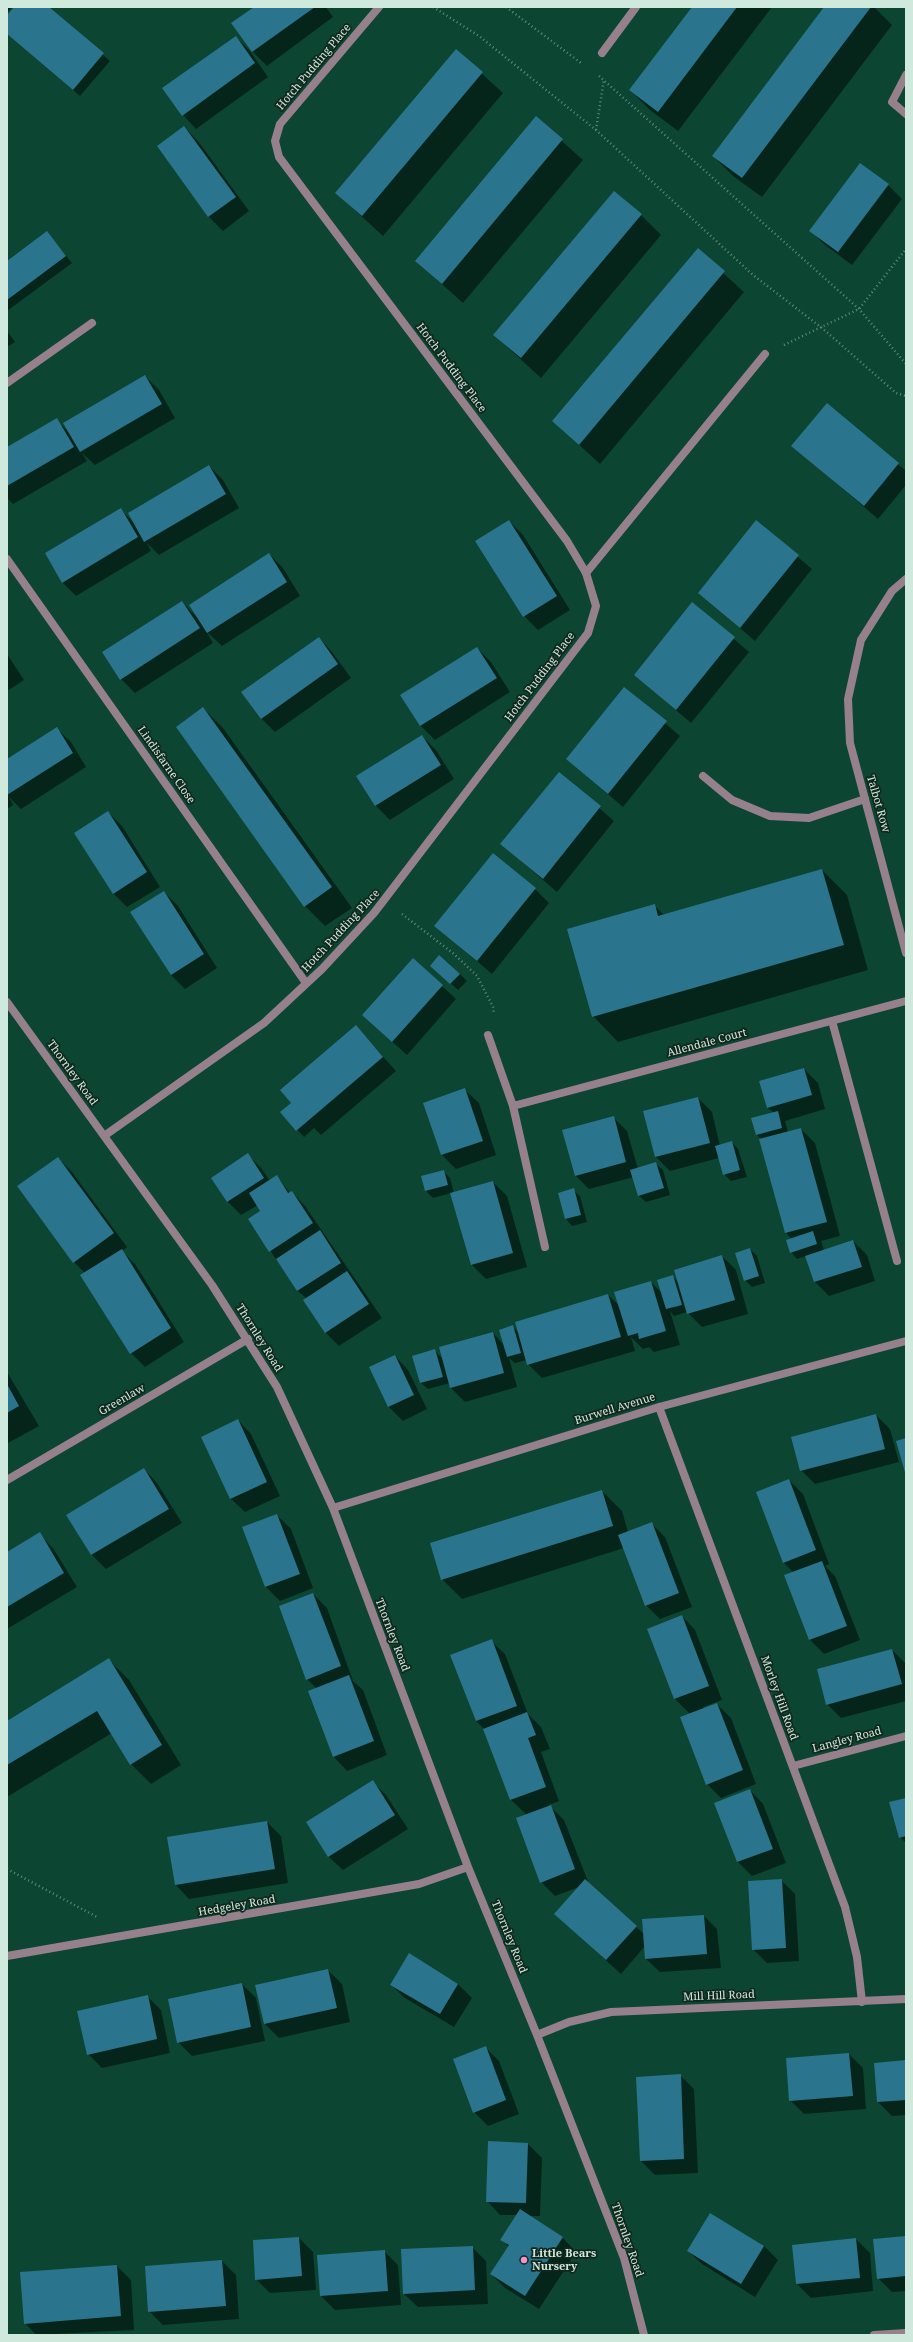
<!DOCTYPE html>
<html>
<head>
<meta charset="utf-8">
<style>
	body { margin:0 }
	#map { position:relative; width:913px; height:2342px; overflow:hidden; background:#0c4632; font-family:"Noto Serif",serif }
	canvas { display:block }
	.frame { position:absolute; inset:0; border:8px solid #cfeadc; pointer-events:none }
</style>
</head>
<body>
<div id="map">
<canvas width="913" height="2342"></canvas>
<div class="frame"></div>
</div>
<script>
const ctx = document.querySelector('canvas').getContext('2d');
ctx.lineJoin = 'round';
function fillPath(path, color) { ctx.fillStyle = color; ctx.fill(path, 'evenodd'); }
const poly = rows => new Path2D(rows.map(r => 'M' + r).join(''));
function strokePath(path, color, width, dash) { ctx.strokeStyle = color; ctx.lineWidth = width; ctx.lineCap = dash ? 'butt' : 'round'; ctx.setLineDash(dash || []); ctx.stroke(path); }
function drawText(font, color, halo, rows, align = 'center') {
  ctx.font = font + ' "Noto Serif",serif'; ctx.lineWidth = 3.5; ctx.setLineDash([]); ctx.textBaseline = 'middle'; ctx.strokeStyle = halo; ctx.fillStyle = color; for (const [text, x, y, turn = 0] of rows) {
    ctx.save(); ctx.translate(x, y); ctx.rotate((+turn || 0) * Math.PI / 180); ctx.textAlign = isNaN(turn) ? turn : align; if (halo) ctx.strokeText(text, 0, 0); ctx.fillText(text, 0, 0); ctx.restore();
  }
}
const shadow = poly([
	[7,7,12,7,7,13],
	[15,7,48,7,110,61,80,96,7,34,7,17],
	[255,7,326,7,333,17,267,66,253,52,232,23],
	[693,7,772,7,678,131,650,110,630,90],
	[825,7,874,7,892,25,762,197,733,176,713,156],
	[236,37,250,51,268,77,196,129,183,115],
	[456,50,503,93,383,236,336,193],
	[536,118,583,160,463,303,416,261],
	[184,127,198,141,249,211,223,231,209,217,158,146],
	[888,185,902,199,852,265,825,245,811,231],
	[641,215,661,235,541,378,494,335],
	[47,233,72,263,7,311,7,262],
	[698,250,744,292,600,464,553,421],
	[7,331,15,342,7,347],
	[145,376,159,390,175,418,95,465,82,453,87,461,13,504,7,498,7,448,56,420,69,432],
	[827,405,906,471,906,485,878,519,793,446],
	[209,466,223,480,239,508,159,555,147,543,151,551,76,596,62,582,121,510,133,522],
	[509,521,523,535,570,610,538,630,524,616],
	[756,522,812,569,755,641,699,593],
	[269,554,283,568,300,596,222,646,207,632,213,643,135,693,121,679,104,652,182,602,196,616],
	[693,604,749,652,691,723,635,675],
	[319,638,332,652,351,678,275,732,261,718],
	[477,648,491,662,510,692,435,740,421,726,402,695],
	[7,654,24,680,7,691],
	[624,688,680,736,623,807,567,759],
	[203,708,223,728,352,908,325,926,305,906,177,727],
	[57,729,71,742,86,767,21,809,9,797,13,805,7,809,7,760],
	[422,736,436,750,454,779,390,820,376,806,358,777],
	[559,773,614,821,557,892,501,844],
	[108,812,122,826,160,887,127,907,113,893],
	[822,870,847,895,868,970,618,1042,593,1016,654,905,664,915],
	[535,889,549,903,492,974,436,926],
	[164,892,178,906,217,968,185,989,171,975],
	[438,972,460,974,467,981,458,990],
	[442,986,456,999,407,1055,377,1028],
	[356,1027,396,1071,321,1135,314,1128,304,1137,281,1112,291,1104],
	[804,1069,818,1083,825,1109,785,1121,788,1132,801,1129,815,1143,840,1236,821,1241,824,1251,853,1241,867,1255,875,1281,829,1296,815,1282,806,1256,797,1259,791,1252,792,1239,786,1233,762,1140,757,1135,774,1113,768,1108,761,1082],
	[465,1090,479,1103,496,1155,456,1169,442,1155,425,1103],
	[698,1098,712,1112,720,1146,732,1142,738,1149,747,1177,731,1181,724,1174,719,1158,670,1171,656,1157],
	[613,1117,627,1131,638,1169,656,1164,663,1170,670,1195,646,1202,639,1196,634,1177,589,1189,575,1175],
	[248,1155,261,1168,270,1181,277,1176,290,1193,292,1192,305,1206,382,1318,339,1346,325,1332,307,1299,298,1291,249,1220,262,1211,258,1205,241,1215,227,1201],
	[58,1158,72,1172,127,1247,122,1251,135,1264,184,1342,145,1367,131,1353,82,1275,85,1273,74,1262],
	[443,1171,450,1178,454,1193,493,1182,507,1196,527,1267,486,1279,472,1265,451,1193,433,1198,426,1191,422,1177],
	[573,1190,580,1196,587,1222,572,1226,566,1219],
	[750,1249,757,1256,765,1283,752,1287,745,1280],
	[722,1256,736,1270,748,1314,702,1327,687,1312,674,1316,670,1311,680,1345,654,1352,649,1347,643,1349,631,1337,635,1351,542,1378,528,1364,527,1360,515,1363,509,1358,517,1387,465,1402,451,1388,450,1383,428,1389,421,1383,435,1351,443,1359,493,1333,504,1345,513,1327,519,1333,608,1295,620,1306,651,1282,662,1293,672,1276,678,1282],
	[395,1356,408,1370,427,1409,403,1421,389,1407,371,1368],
	[7,1372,39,1426,8,1443,7,1442],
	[876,1415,890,1429,899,1462,815,1484,801,1470],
	[238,1420,251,1434,280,1496,245,1512,231,1499,203,1437],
	[144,1469,157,1483,182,1523,106,1569,92,1555,68,1515],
	[789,1480,803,1494,829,1564,825,1566,835,1576,860,1640,824,1654,810,1640,794,1573,784,1563,757,1492],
	[602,1491,622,1511,628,1532,651,1523,665,1537,692,1607,660,1619,646,1605,624,1548,462,1599,442,1579],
	[277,1515,291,1529,313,1588,280,1601,266,1587,244,1527],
	[39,1534,53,1548,77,1587,7,1629,7,1553],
	[313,1594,327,1608,353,1681,363,1690,387,1755,347,1771,334,1757,317,1689,307,1679],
	[682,1616,695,1630,722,1700,703,1707,704,1709,717,1704,731,1718,756,1784,721,1798,707,1784,690,1714,675,1699,648,1629],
	[491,1641,505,1654,528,1714,541,1727,550,1749,541,1752,559,1801,549,1805,564,1820,589,1884,644,1934,704,1916,717,1929,721,1968,660,1972,646,1959,645,1946,621,1974,555,1914,579,1887,555,1896,541,1882,527,1815,511,1800,484,1729,476,1721],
	[892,1650,906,1664,906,1701,841,1718,827,1704],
	[109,1660,129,1680,181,1765,151,1784,131,1764,112,1733,7,1797,7,1722],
	[372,1781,386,1795,408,1829,343,1870,329,1857,307,1822],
	[750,1790,763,1804,786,1863,752,1876,738,1862],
	[906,1799,906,1843,900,1837],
	[267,1822,281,1836,288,1883,189,1899,176,1885,168,1838],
	[781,1880,795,1894,799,1961,767,1963,753,1949],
	[409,1955,458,1984,472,1998,454,2027,405,1998,391,1985],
	[328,1970,342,1984,350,2022,279,2038,265,2024],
	[242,1984,256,1998,265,2041,192,2056,178,2042],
	[147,1996,161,2010,170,2053,102,2068,88,2054],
	[485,2047,499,2061,519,2114,488,2126,474,2112],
	[849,2054,863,2068,866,2109,804,2114,790,2100],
	[906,2061,906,2115,892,2116,878,2102,875,2064],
	[680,2075,694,2089,698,2173,655,2175,641,2161,637,2078],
	[528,2144,542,2158,540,2216,529,2216,563,2238,576,2252,539,2309,505,2288,491,2274,509,2247,501,2239,517,2215,500,2215,487,2201],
	[906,2237,906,2291,892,2292,878,2278],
	[299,2238,313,2252,316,2290,270,2293,256,2279],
	[856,2239,870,2253,873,2291,811,2298,797,2284],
	[764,2246,778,2260,755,2297,702,2264,688,2251],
	[472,2247,486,2261,488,2304,418,2307,404,2294],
	[384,2251,398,2265,401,2305,335,2310,321,2296],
	[222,2261,236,2275,239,2319,163,2325,149,2311,146,2267],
	[117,2266,131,2280,134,2330,36,2335,25,2323]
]);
const building = poly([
	[14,7,49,7,104,53,73,90,7,34,7,15],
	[254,7,315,7,252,52,231,23],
	[692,7,737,7,658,112,629,90],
	[824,7,871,7,742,178,712,156],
	[236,36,255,63,182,116,162,88],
	[456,49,483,72,362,216,335,193],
	[536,116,563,139,442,284,415,261],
	[184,126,236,197,208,217,157,146],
	[860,163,889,184,838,252,809,231],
	[614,191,642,214,521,358,493,335],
	[47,231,66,256,7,300,7,261],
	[698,248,725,271,579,445,552,421],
	[145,375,162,404,80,452,63,423],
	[827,403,899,463,864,506,791,446],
	[57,418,74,447,7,486,7,447],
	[209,465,226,494,144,542,128,513],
	[121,508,138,537,62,583,45,553],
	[509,520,557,596,523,617,475,541],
	[756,520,799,555,740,628,698,593],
	[269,553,287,582,207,633,189,605],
	[182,601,200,628,120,680,102,652],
	[692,602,735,637,676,710,634,675],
	[319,637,338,664,261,719,241,692],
	[477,647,497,678,420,726,400,695],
	[624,687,667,721,608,794,566,759],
	[203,707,332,887,304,907,176,727],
	[57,727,73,753,7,795,7,759],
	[422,735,441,765,375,806,356,776],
	[559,772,601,806,543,879,500,844],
	[108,811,147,872,113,894,74,833],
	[493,853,536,888,477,961,434,926],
	[822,869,844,945,592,1017,567,929,655,904,658,916],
	[164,891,204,954,171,975,130,912],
	[439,955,460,974,450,984,430,966],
	[413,958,443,985,392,1042,362,1015],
	[356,1025,383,1057,296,1131,280,1112,291,1103,280,1090],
	[804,1068,812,1095,767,1108,759,1081],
	[465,1088,483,1141,441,1155,423,1103],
	[698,1097,710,1143,655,1157,643,1111],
	[778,1111,782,1128,756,1135,751,1118],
	[614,1116,626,1162,575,1176,562,1130],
	[801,1128,827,1222,785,1233,759,1139],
	[732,1141,740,1170,723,1175,715,1146],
	[248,1153,264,1178,227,1202,211,1178],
	[58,1157,114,1233,73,1263,17,1186],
	[656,1162,664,1188,638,1196,630,1170],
	[444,1170,448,1185,425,1191,421,1176],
	[277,1175,288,1193,292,1191,313,1223,269,1252,248,1219,260,1211,249,1193],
	[493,1181,513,1253,471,1265,450,1193],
	[574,1188,581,1215,565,1219,558,1193],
	[320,1230,341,1263,297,1291,276,1259],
	[813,1231,817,1244,790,1253,786,1240],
	[853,1240,862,1267,814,1282,805,1256],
	[750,1248,759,1276,744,1281,735,1253],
	[122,1249,171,1328,130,1354,80,1275],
	[722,1255,735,1300,687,1314,674,1270],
	[347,1271,369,1304,325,1333,303,1300],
	[673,1275,682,1305,666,1309,657,1280],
	[651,1281,666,1331,639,1339,638,1333,628,1336,614,1292],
	[608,1294,621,1337,527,1365,515,1322],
	[513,1325,521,1353,507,1357,499,1330],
	[493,1332,504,1373,450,1388,439,1347],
	[435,1349,443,1377,420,1383,412,1356],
	[395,1355,414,1395,388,1407,369,1367],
	[7,1384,19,1406,7,1413],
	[876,1414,885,1449,800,1471,791,1437],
	[238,1419,267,1482,230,1499,201,1437],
	[906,1438,906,1476,896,1441],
	[144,1468,169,1509,91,1555,66,1515],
	[789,1479,816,1550,783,1563,756,1492],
	[602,1490,613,1526,441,1580,430,1543],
	[277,1514,300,1574,265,1587,242,1527],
	[652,1522,679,1593,645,1606,618,1535],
	[40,1532,64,1573,7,1607,7,1552],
	[822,1561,847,1626,809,1640,784,1575],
	[313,1593,341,1666,306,1680,279,1606],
	[682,1615,709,1686,674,1699,647,1629],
	[492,1639,517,1706,476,1721,450,1655],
	[892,1649,902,1684,826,1705,817,1669],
	[109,1658,162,1745,130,1765,97,1711,7,1765,7,1721],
	[349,1675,374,1741,333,1757,308,1691],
	[717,1703,743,1770,706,1785,680,1717],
	[527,1712,536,1735,528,1738,546,1787,510,1800,483,1729],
	[373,1780,395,1815,328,1857,306,1822],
	[750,1789,773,1849,737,1862,714,1803],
	[906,1798,906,1836,899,1838,889,1802],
	[551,1805,575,1869,540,1883,516,1818],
	[267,1821,275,1869,175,1885,167,1837],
	[585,1879,637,1926,606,1960,554,1914],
	[782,1879,786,1948,752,1950,748,1881],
	[704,1915,707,1954,645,1959,642,1919],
	[409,1953,458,1984,440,2014,390,1985],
	[328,1969,337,2008,264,2024,255,1985],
	[242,1983,251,2027,177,2043,168,1999],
	[148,1995,157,2039,87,2055,77,2011],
	[486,2046,506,2100,473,2113,453,2059],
	[849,2053,853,2096,789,2101,786,2058],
	[906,2060,906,2100,877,2102,874,2063],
	[681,2074,684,2159,640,2161,636,2077],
	[488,2141,528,2143,526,2203,486,2202],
	[520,2209,563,2237,525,2296,490,2274,509,2245,500,2240],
	[710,2213,764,2246,741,2284,687,2251],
	[906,2236,906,2276,877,2279,873,2239],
	[299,2237,302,2276,255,2280,253,2240],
	[856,2238,860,2278,796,2284,792,2245],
	[473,2246,475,2290,403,2294,401,2249],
	[385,2250,388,2291,320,2296,317,2255],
	[222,2260,226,2306,148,2312,145,2266],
	[117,2265,121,2316,24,2324,20,2272]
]);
const path = poly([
	[433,7,479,36,596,130,753,275,822,328,896,393,906,396],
	[506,7,581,63],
	[599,76,859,309,906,364],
	[596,130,604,79],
	[784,345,859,309,906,249],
	[402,914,454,954,477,976,493,1007,494,1014],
	[7,1869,97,1917]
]);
const service = poly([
	[906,75,892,102,906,114],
	[586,573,765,354],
	[703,776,732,800,770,816,809,818,865,799],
	[832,1021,897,1261]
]);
const minor = poly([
	[602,53,636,7],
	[7,383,92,323],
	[7,559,306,983],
	[906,579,892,591,861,640,848,699,850,743,906,953],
	[7,1002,212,1285,277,1387,333,1508,468,1867,537,2035,624,2258,644,2335],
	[488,1035,513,1106,545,1247],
	[513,1106,906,1001],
	[104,1136,264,1023,322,969,374,913,588,633,596,606,586,573,567,541,279,157,275,141,280,124,379,7],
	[659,1407,845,1907,857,1957,862,2002],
	[7,1480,248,1339],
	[333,1508,659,1407,906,1341],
	[793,1766,906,1736],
	[7,1956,419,1884,468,1867],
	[537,2035,569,2022,611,2012,906,1999],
	[874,2335,906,2333]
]);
const markers = [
	[524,2260,4,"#f790cd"]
];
const streetNames = [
	["Hotch Pudding Place",314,67,-50],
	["Hotch Pudding Place",451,368,53],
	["Hotch Pudding Place",540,677,-53],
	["Lindisfarne Close",166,765,55],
	["Talbot Row",878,804,74],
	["Hotch Pudding Place",341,931,-47],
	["Allendale Court",707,1043,-15],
	["Thornley Road",72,1073,54],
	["Thornley Road",259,1338,58],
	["Greenlaw",122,1400,-30],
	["Burwell Avenue",615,1409,-17],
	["Thornley Road",392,1635,69],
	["Morley Hill Road",779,1698,70],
	["Langley Road",847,1740,-15],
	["Hedgeley Road",237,1906,-10],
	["Thornley Road",509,1937,68],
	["Mill Hill Road",719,1996,-2],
	["Thornley Road",627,2240,71]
];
const poiNames = [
	["Little Bears",532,2254],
	["Nursery",532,2267]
];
fillPath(shadow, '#0007');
fillPath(building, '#2a748d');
strokePath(path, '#5e8b7a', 2.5, [1, 3]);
strokePath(service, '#95808b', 8);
strokePath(minor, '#95808b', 8);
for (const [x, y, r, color] of markers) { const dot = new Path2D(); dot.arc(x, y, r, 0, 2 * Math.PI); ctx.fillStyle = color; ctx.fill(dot); strokePath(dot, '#11271e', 1.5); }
drawText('11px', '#cfeadc', '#11271e', streetNames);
drawText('bold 11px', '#cfeadc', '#11271e', poiNames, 'left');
</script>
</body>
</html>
